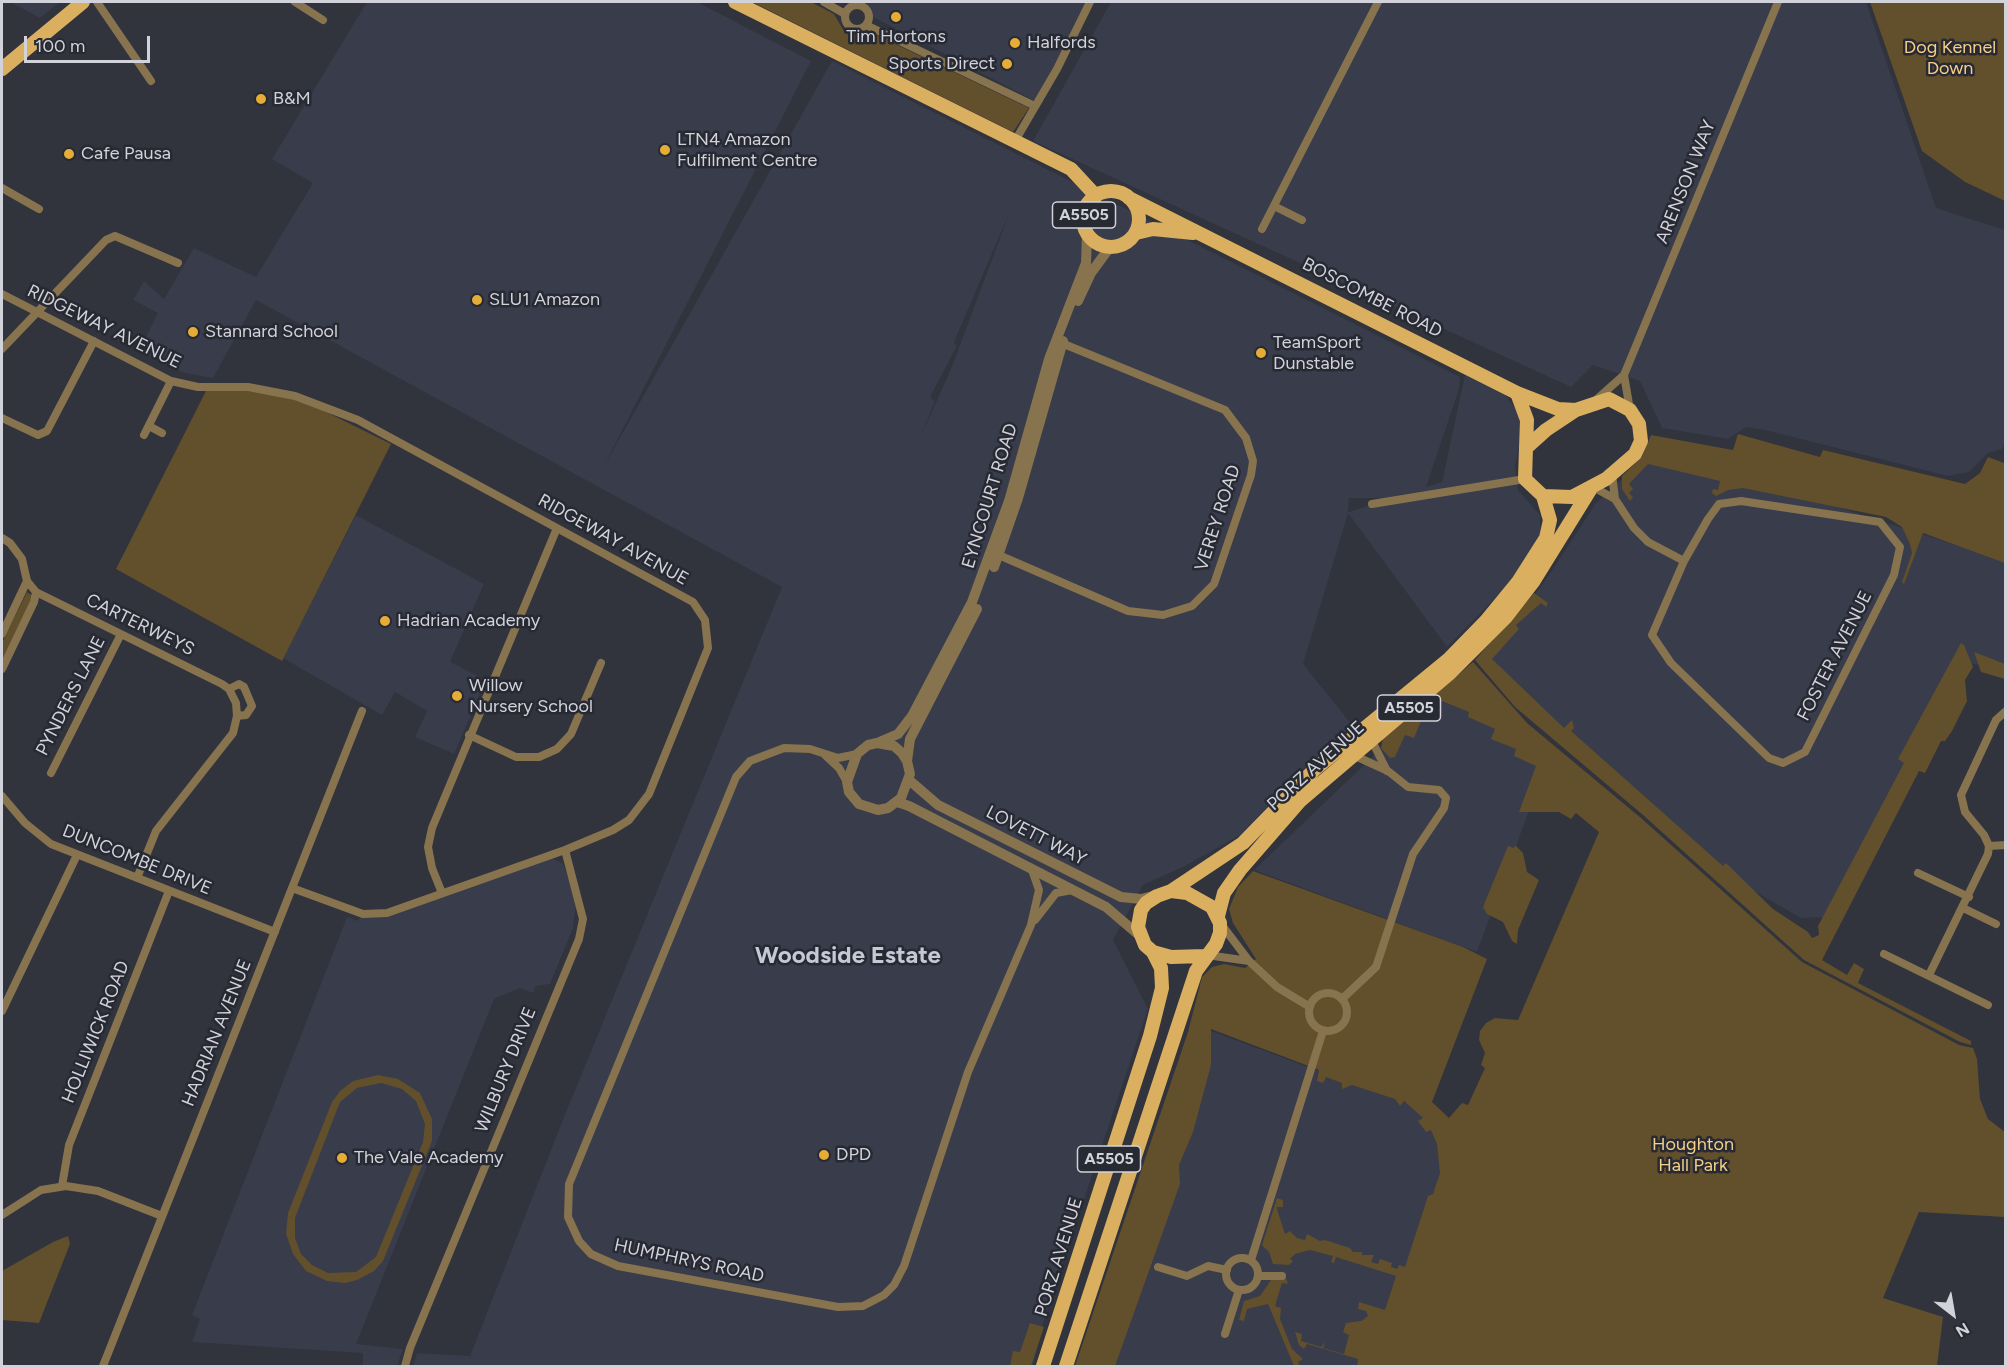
<!DOCTYPE html>
<html>
<head>
<meta charset="utf-8">
<style>
	body { margin:0 }
	#map { position:relative; width:2007px; height:1368px; overflow:hidden; background:#31333d; font-family:Figtree,sans-serif }
	canvas { display:block }
	.frame { position:absolute; inset:0; border:3px solid #d2d3da; pointer-events:none }
	.north { position:absolute; left:1923px; top:1284px; width:60px; height:60px; -webkit-text-stroke:4px #272933; paint-order:stroke; rotate:149deg; font-size:16px; font-weight:700; line-height:24px; text-align:center; color:#d2d3da }
	.north::after { content:''; display:block; margin:auto; width:21px; height:27px; background:#d2d3da; clip-path:polygon(50% 0,100% 100%,50% 72%,0 100%) }
	.scale { position:absolute; left:24px; top:36px; width:126px; height:27px; box-sizing:border-box; border:3px solid #d2d3da; border-top:0; padding-left:8px; font-size:18px; line-height:21px; white-space:nowrap; color:#d2d3da; -webkit-text-stroke:4px #272933; paint-order:stroke }
</style>
</head>
<body>
<div id="map">
<canvas width="2007" height="1368"></canvas>
<div class="frame"></div>
<div class="north">N</div>
<div class="scale">100 m</div>
</div>
<script>
const ctx = document.querySelector('canvas').getContext('2d');
ctx.lineJoin = 'round';
function fillPath(path, color) { ctx.fillStyle = color; ctx.fill(path, 'evenodd'); }
const poly = rows => new Path2D(rows.map(r => 'M' + r).join(''));
function strokePath(path, color, width, dash) { ctx.strokeStyle = color; ctx.lineWidth = width; ctx.lineCap = dash ? 'butt' : 'round'; ctx.setLineDash(dash || []); ctx.stroke(path); }
function drawText(font, color, halo, rows, align = 'center') {
  ctx.font = font + ' Figtree,sans-serif'; ctx.lineWidth = 5; ctx.setLineDash([]); ctx.textBaseline = 'middle'; ctx.strokeStyle = halo; ctx.fillStyle = color; for (const [text, x, y, turn = 0] of rows) {
    ctx.save(); ctx.translate(x, y); ctx.rotate((+turn || 0) * Math.PI / 180); ctx.textAlign = isNaN(turn) ? turn : align; if (halo) ctx.strokeText(text, 0, 0); ctx.fillText(text, 0, 0); ctx.restore();
  }
}
const built = poly([
	[10,2,60,2,40,18],
	[367,2,697,2,811,61,604,466,832,61,1460,377,1459,389,1426,487,1442,482,1465,375,1504,393,1518,412,1523,425,1515,466,1518,490,1540,515,1540,537,1513,580,1447,647,1348,513,1303,664,1353,726,1309,763,1240,835,1185,866,1143,885,1113,940,1148,1009,1046,1312,1033,1366,413,1366,417,1353,470,1356,566,1112,782,587,256,300,213,378,184,373,139,351,158,313,133,300,144,281,164,299,194,248,256,277,313,183,272,159],
	[1009,214,951,369,921,436,935,401,930,397,957,346,954,342],
	[1404,494,1349,512,1348,512,1349,498,1387,498],
	[844,2,1087,2,1037,102],
	[1111,2,1866,2,1936,208,2005,230,2006,437,2002,449,1988,453,1969,472,1948,476,1765,430,1746,427,1728,439,1662,428,1640,381,1593,365,1571,387,1033,141],
	[1655,448,2005,561,2005,671,1965,662,1832,917,1801,918,1700,860,1484,662,1547,578,1596,503],
	[356,515,484,584,450,662,486,680,454,754,415,737,427,711,395,692,382,715,283,658],
	[1455,678,1544,770,1477,952,1254,870],
	[552,858,563,864,574,893,576,905,573,928,550,984,536,986,533,993,520,988,494,999,356,1344,403,1349,397,1366,363,1366,363,1353,192,1342,200,1319,192,1315,347,917,358,921,360,917,383,917],
	[1211,1031,1465,1125,1413,1269,1366,1366,1103,1366]
]);
const green = poly([
	[752,2,811,2,834,14,845,33,868,31,1029,108,1013,132],
	[1870,2,2005,2,2005,201,1965,182,1922,151],
	[206,391,248,391,290,398,322,410,391,444,282,661,116,569],
	[1738,434,1820,457,1823,450,1965,484,1980,473,1988,457,2004,463,2005,460,2005,563,1923,533,1904,584,1902,582,1912,553,1910,544,1902,527,1886,517,1743,488,1728,490,1716,496,1712,493,1713,489,1718,490,1720,481,1648,464,1629,484,1633,489,1629,493,1633,497,1630,501,1622,489,1622,476,1642,457,1651,435,1733,450],
	[27,592,33,596,2,660,2,643],
	[1534,593,1548,603,1546,607,1541,603,1516,625,1519,629,1492,659,1564,728,1572,720,1574,728,1571,731,1723,866,1726,863,1773,909,1808,932,1812,938,1819,935,1818,926,1904,763,1898,759,1961,643,1964,645,1973,667,1965,680,1967,701,1952,731,1945,741,1941,741,1925,773,1919,771,1822,960,1847,975,1854,963,1864,969,1858,983,1971,1041,1971,1045,1960,1042,1804,960,1643,815,1515,707,1475,660],
	[1974,652,2005,664,2005,679,1981,672],
	[1473,662,1527,723,1641,818,1802,962,1959,1045,1973,1048,1977,1059,1980,1099,1988,1119,2005,1132,2005,1217,1919,1212,1883,1298,1943,1317,1937,1366,1357,1366,1358,1359,1307,1344,1304,1349,1299,1345,1295,1332,1302,1334,1301,1341,1321,1347,1325,1342,1323,1348,1344,1354,1349,1335,1343,1332,1346,1323,1361,1321,1368,1316,1366,1311,1358,1309,1359,1302,1385,1310,1396,1276,1336,1257,1334,1263,1331,1262,1333,1256,1310,1250,1295,1254,1290,1259,1293,1261,1289,1265,1273,1264,1269,1252,1262,1245,1277,1198,1283,1200,1283,1207,1277,1207,1277,1209,1285,1234,1290,1231,1297,1238,1305,1240,1307,1234,1320,1241,1325,1240,1350,1248,1353,1252,1362,1252,1362,1255,1374,1255,1371,1262,1378,1264,1380,1259,1392,1263,1391,1267,1397,1269,1399,1265,1405,1267,1428,1196,1433,1194,1440,1173,1437,1144,1431,1130,1426,1132,1418,1121,1423,1118,1404,1101,1400,1106,1395,1099,1352,1085,1342,1089,1342,1083,1326,1077,1323,1083,1317,1081,1319,1070,1211,1029,1211,1065,1193,1132,1179,1165,1180,1184,1115,1366,1075,1366,1188,1032,1202,977,1212,967,1224,964,1245,968,1256,959,1233,923,1229,909,1238,887,1253,871,1463,947,1487,959,1432,1102,1449,1118,1462,1103,1468,1105,1485,1068,1481,1065,1485,1053,1479,1040,1480,1031,1486,1023,1495,1018,1518,1020,1599,832,1576,813,1571,819,1559,812,1519,812,1536,766,1514,756,1516,749,1491,739,1495,729,1468,717,1469,712,1442,701,1435,718,1424,714,1414,738,1405,735,1395,757,1390,758,1381,748,1383,738,1431,699,1435,702,1439,699,1435,695],
	[1515,845,1523,853,1527,872,1539,880,1518,930,1517,944,1512,941,1503,922,1487,914,1483,907,1508,846,1514,848],
	[378,1075,398,1079,420,1093,432,1119,432,1141,383,1261,374,1271,357,1280,345,1283,327,1281,306,1271,293,1254,286,1234,288,1213,332,1102,340,1091,353,1081],
	[381,1083,402,1089,416,1101,425,1124,423,1142,376,1257,356,1272,328,1273,312,1265,301,1254,295,1238,295,1218,340,1102,357,1088],
	[68,1236,70,1244,39,1323,2,1320,2,1271,53,1242],
	[1280,1276,1286,1278,1288,1284,1282,1283,1275,1306,1281,1308,1280,1319,1292,1349,1303,1359,1298,1362,1300,1366,1294,1366,1268,1304,1247,1309,1244,1321,1239,1320,1244,1301,1260,1296,1273,1277],
	[1030,1323,1044,1327,1031,1366,1010,1366,1013,1351,1020,1352]
]);
const minor = poly([
	[97,2,151,81],
	[295,2,323,20],
	[824,2,845,14],
	'845 17a12 12 0 1 1 24 0a12 12 0 1 1-24 0Z',
	[866,25,1035,106],
	[1015,141,1057,69,1090,2],
	[2,188,39,209],
	[1274,206,1302,220],
	[1262,229,1378,2],
	[2,294,171,381,198,387,248,387,295,396,358,420,693,602,705,620,708,648,649,794,629,820,613,830,565,850,387,913,363,914,292,888],
	[2,349,106,240,115,236,178,263],
	[1624,375,1630,410],
	[1597,399,1624,375,1778,2],
	[2,418,38,435,47,431,94,341],
	[149,426,162,433],
	[144,435,171,381],
	[1612,474,1615,499,1634,528,1648,542,1684,561],
	[1593,487,1615,499],
	[1741,501,1880,522,1900,547,1894,575,1805,752,1783,763,1769,758,1671,663,1652,635,1684,561,1708,519,1719,504,1741,501],
	[1372,504,1525,479],
	[2,538,10,543,22,559,27,581,36,592,34,602,2,669],
	[994,553,1128,611,1163,615,1192,606,1214,584,1251,475,1253,461,1246,438,1225,410,1059,342],
	[36,592,222,684,229,689,236,703,237,716,233,733,156,831,137,878],
	[2,634,27,581],
	[229,689,239,684,244,687,252,706,246,715,237,716],
	[469,735,516,757,539,757,557,749,571,734,601,663],
	[1371,739,1387,771],
	[857,754,838,758,810,749,784,748,750,761,736,777,569,1184,568,1217,579,1241,591,1254,618,1266,838,1307,863,1306,884,1295,894,1285,904,1266,968,1072,1031,925,1039,890,1032,870],
	[825,755,839,768,847,782],
	[51,773,121,634],
	[2,796,25,823,51,844,275,932],
	[1989,846,2006,845],
	[1918,873,1969,897],
	[442,893,432,868,428,847,432,828,557,528],
	[1963,908,1996,924],
	[1035,920,1056,893,1072,890],
	[1221,924,1249,961,1277,987,1310,1007],
	[1884,954,1988,1005],
	[1207,955,1249,961],
	[1929,975,1988,854,1989,846,1984,835,1965,812,1961,795,1996,720,2006,711],
	'1309 1012a19 19 0 1 1 38 0a19 19 0 1 1-38 0Z',
	[1342,999,1376,967,1413,854,1444,808,1446,798,1439,790,1408,787,1388,771,1353,755],
	[2,1011,77,855],
	[62,1186,69,1145,169,891],
	[2,1215,41,1190,66,1186,98,1191,162,1216],
	'1226 1274a16 16 0 1 1 32 0a16 16 0 1 1-32 0Z',
	[1251,1260,1323,1031],
	[1158,1267,1187,1276,1208,1266,1227,1270],
	[1258,1276,1282,1276],
	[1225,1334,1239,1290],
	[103,1366,362,711],
	[405,1366,410,1348,579,939,583,919,565,850]
]);
const tertiary = poly([
	[1078,301,1091,273,1110,247],
	[994,567,1018,498,1063,341],
	[877,743,898,734,912,716,972,602,1009,501,1049,359,1086,263,1087,234],
	[877,743,894,746,902,753,907,761,910,774,901,798,888,808,878,810,859,804,849,792,847,782,857,754,868,745,877,743],
	[907,761,910,739,977,609],
	[909,780,938,805,1121,897,1141,899,1153,896],
	[897,802,909,806,1106,907,1140,936]
]);
const primary = poly([
	[735,2,1071,169,1096,196],
	[2,69,83,2],
	'1083 219a28 28 0 1 1 56 0a28 28 0 1 1-56 0Z',
	[1129,198,1517,393,1558,409,1576,410,1609,399,1630,410,1639,424,1641,441,1635,454,1606,479,1572,497,1543,496,1525,479,1526,448,1546,430,1576,410],
	[1136,233,1153,229,1193,233],
	[1517,393,1527,420,1526,448],
	[1171,891,1243,843,1315,769,1449,659,1486,621,1518,582,1546,538,1550,520,1543,496],
	[1218,916,1224,893,1240,870,1300,801,1449,674,1506,617,1533,582,1590,490],
	[1043,1366,1150,1036,1162,988,1161,968,1153,952],
	[1066,1366,1196,971,1216,944,1220,933,1220,923,1212,907,1187,893,1171,891,1157,896,1146,903,1141,910,1138,927,1145,945,1153,952,1171,957,1204,956]
]);
const markers = [
	[896,17,6,"#e5ad35"],
	[1015,43,6,"#e5ad35"],
	[1007,64,6,"#e5ad35"],
	[261,99,6,"#e5ad35"],
	[665,150,6,"#e5ad35"],
	[69,154,6,"#e5ad35"],
	[477,300,6,"#e5ad35"],
	[193,332,6,"#e5ad35"],
	[1261,353,6,"#e5ad35"],
	[385,621,6,"#e5ad35"],
	[457,696,6,"#e5ad35"],
	[824,1155,6,"#e5ad35"],
	[342,1158,6,"#e5ad35"]
];
const shields = [
	[1084,215,63],
	[1409,708,63],
	[1109,1159,63]
];
const shieldNames = [
	["A5505",1084,215],
	["A5505",1409,708],
	["A5505",1109,1159]
];
const poiNames = [
	["Tim Hortons",896,37,"center"],
	["Halfords",1027,43],
	["Sports Direct",995,64,"right"],
	["B&M",273,99],
	["LTN4 Amazon",677,140],
	["Fulfilment Centre",677,161],
	["Cafe Pausa",81,154],
	["SLU1 Amazon",489,300],
	["Stannard School",205,332],
	["TeamSport",1273,343],
	["Dunstable",1273,364],
	["Hadrian Academy",397,621],
	["Willow",469,686],
	["Nursery School",469,707],
	["DPD",836,1155],
	["The Vale Academy",354,1158]
];
const parkNames = [
	["Dog Kennel",1950,48],
	["Down",1950,69],
	["Houghton",1693,1145],
	["Hall Park",1693,1166]
];
const streetNames = [
	["ARENSON WAY",1686,182,-68],
	["BOSCOMBE ROAD",1372,298,27],
	["RIDGEWAY AVENUE",104,327,26],
	["EYNCOURT ROAD",990,496,-73],
	["VEREY ROAD",1218,518,-72],
	["RIDGEWAY AVENUE",613,540,29],
	["CARTERWEYS",140,625,26],
	["FOSTER AVENUE",1835,656,-63],
	["PYNDERS LANE",71,696,-63],
	["PORZ AVENUE",1316,766,-42],
	["LOVETT WAY",1036,836,27],
	["DUNCOMBE DRIVE",137,860,22],
	["HOLLIWICK ROAD",96,1032,-68],
	["HADRIAN AVENUE",217,1033,-68],
	["WILBURY DRIVE",506,1070,-68],
	["PORZ AVENUE",1059,1257,-73],
	["HUMPHRYS ROAD",689,1261,12]
];
const districtNames = [
	["Woodside Estate",848,956]
];
fillPath(built, '#383c4b');
fillPath(green, '#624f2c');
strokePath(minor, '#87734e', 8);
strokePath(tertiary, '#87734e', 10);
strokePath(primary, '#dab060', 14);
for (const [x, y, r, color] of markers) { const dot = new Path2D(); dot.arc(x, y, r, 0, 2 * Math.PI); ctx.fillStyle = color; ctx.fill(dot); strokePath(dot, '#272933', 2); }
for (const [x, y, w] of shields) { const box = new Path2D(); box.roundRect(x - w / 2, y - 13, w, 26, 4.5); ctx.fillStyle = '#272933'; ctx.fill(box); strokePath(box, '#d2d3da', 1.5); }
drawText('bold 16px', '#d2d3da', null, shieldNames);
drawText('18px', '#d2d3da', '#272933', poiNames, 'left');
drawText('18px', '#f5ce87', '#272933', parkNames);
drawText('18px', '#d2d3da', '#272933', streetNames);
drawText('bold 24px', '#c5c8d5', '#272933', districtNames);
</script>
</body>
</html>
